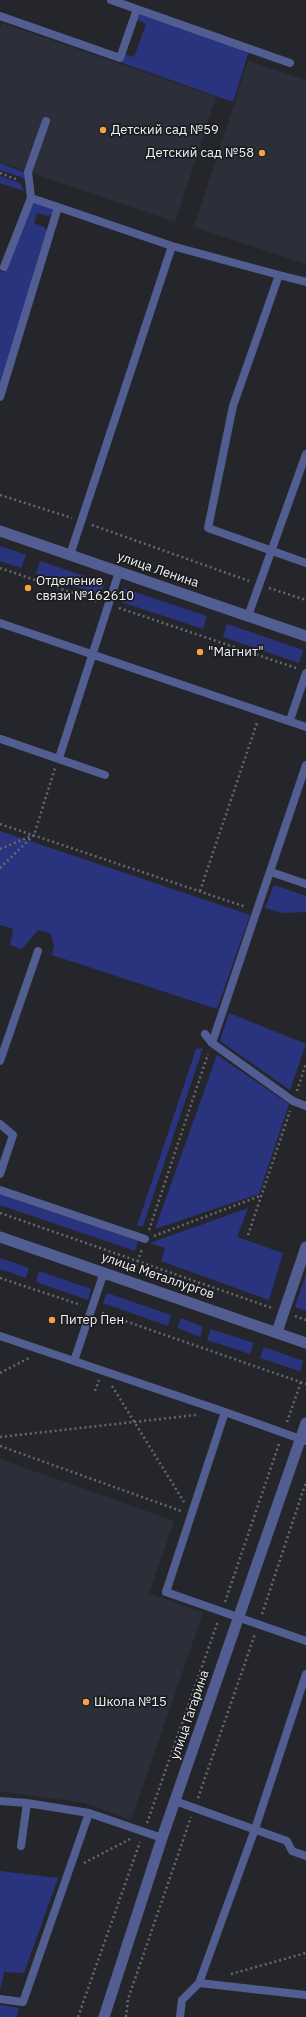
<!DOCTYPE html>
<html>
<head>
<meta charset="utf-8">
<style>
	body { margin:0 }
	canvas { display:block; background:#25262b }
</style>
</head>
<body>
<canvas width="306" height="2017"></canvas>
<script>
const ctx = document.querySelector('canvas').getContext('2d');
ctx.lineJoin = 'round';
function fillPath(path, color) { ctx.fillStyle = color; ctx.fill(path, 'evenodd'); }
const poly = rows => new Path2D(rows.map(r => 'M' + r).join(''));
function strokePath(path, color, width, dash) { ctx.strokeStyle = color; ctx.lineWidth = width; ctx.lineCap = dash ? 'butt' : 'round'; ctx.setLineDash(dash || []); ctx.stroke(path); }
function drawText(font, color, halo, rows, align = 'center') {
  ctx.font = font + ' "IBM Plex Sans",sans-serif'; ctx.lineWidth = 3.5; ctx.setLineDash([]); ctx.textBaseline = 'middle'; ctx.strokeStyle = halo; ctx.fillStyle = color; for (const [text, x, y, turn = 0] of rows) {
    ctx.save(); ctx.translate(x, y); ctx.rotate((+turn || 0) * Math.PI / 180); ctx.textAlign = isNaN(turn) ? turn : align; if (halo) ctx.strokeText(text, 0, 0); ctx.fillText(text, 0, 0); ctx.restore();
  }
}
const built = poly([
	[2,23,216,97,175,222,0,162,0,28],
	[248,61,306,80,306,264,194,227],
	[0,1459,174,1521,149,1593,203,1613,131,1820,86,1803,0,1791]
]);
const green = poly([
	[138,12,249,51,233,102,120,62,124,54,134,57,146,24,136,19],
	[0,163,26,173,28,186,23,178,0,170],
	[0,176,20,183,24,191,0,183],
	[32,201,54,209,52,214,48,216,37,213,34,223,44,227,48,232,0,388,0,271,4,272],
	[0,546,26,555,21,568,0,561],
	[40,561,105,583,101,595,36,574],
	[123,588,207,616,203,629,118,601],
	[227,624,303,650,299,663,223,637],
	[0,831,250,915,217,1009,52,955,54,945,50,933,38,930,22,949,10,945,13,929,0,925],
	[274,885,306,896,306,912,283,913,265,908],
	[229,1013,306,1044,290,1090,220,1041],
	[203,1048,143,1226,137,1226,196,1049],
	[217,1055,289,1104,259,1194,155,1229],
	[0,1194,138,1241,135,1251,0,1205],
	[248,1208,237,1237,283,1253,269,1300,161,1261,165,1248,150,1243],
	[0,1258,29,1268,26,1278,0,1269],
	[39,1271,91,1289,88,1300,36,1282],
	[306,1274,306,1311,295,1307],
	[107,1293,171,1315,168,1326,103,1303],
	[181,1318,203,1327,200,1337,177,1328],
	[211,1329,254,1343,250,1354,207,1340],
	[264,1347,303,1361,300,1371,260,1358],
	[0,1871,58,1878,24,1973,4,1972,0,1991],
	[0,2005,19,2008,17,2017,0,2017]
]);
const path = poly([
	[0,173,18,180],
	[0,495,72,518],
	[92,525,249,581],
	[0,568,99,602],
	[269,588,306,600],
	[119,608,296,668],
	[0,824,246,907],
	[0,849,31,836],
	[0,868,34,835,55,768],
	[200,891,257,723],
	[297,1091,306,1063],
	[0,1213,272,1308],
	[149,1230,208,1054],
	[248,1235,290,1111],
	[154,1236,260,1196],
	[134,1271,142,1249],
	[0,1278,81,1305],
	[102,1313,306,1384],
	[295,1316,306,1320],
	[0,1373,29,1358],
	[112,1386,184,1502],
	[95,1391,99,1380],
	[287,1422,301,1382],
	[0,1437,196,1415],
	[0,1446,181,1511],
	[225,1602,279,1444],
	[262,1614,306,1482],
	[198,1798,255,1634],
	[147,1823,218,1621],
	[84,1863,130,1839],
	[231,1974,306,1953],
	[78,2017,140,1842],
	[126,2017,128,1999,191,1817]
]);
const service = poly([
	[111,0,290,63],
	[0,16,120,58,137,9],
	[31,198,58,207],
	[172,246,279,275,233,406,208,528,306,563],
	[4,267,31,198,28,172,46,121],
	[279,275,306,282],
	[0,397,58,207,172,246,70,555],
	[248,616,306,454],
	[0,623,306,727],
	[290,720,306,673],
	[1,739,105,775],
	[59,758,119,572],
	[271,872,306,884],
	[205,1034,212,1043,293,1101,306,1106],
	[212,1043,306,765],
	[0,1061,38,951],
	[0,1124,13,1135,0,1174],
	[0,1190,145,1239],
	[0,1336,225,1412],
	[74,1361,104,1272],
	[306,1441,225,1412,166,1592,306,1641],
	[306,1674,255,1829,199,1983,306,1995],
	[0,1801,27,1803,89,1813,162,1838],
	[175,1801,287,1841,292,1851,306,1856],
	[21,1846,27,1803],
	[0,1999,23,2002,89,1813],
	[180,2017,182,2000,199,1983]
]);
const minor = poly([
	[277,1332,306,1247],
	[104,2017,162,1838,306,1423]
]);
const tertiary = poly([
	[0,531,306,636],
	[0,1237,306,1343]
]);
const markers = [
	[103,130,4,"#f7a149"],
	[262,153,4,"#f7a149"],
	[28,588,4,"#f7a149"],
	[200,652,4,"#f7a149"],
	[52,1320,4,"#f7a149"],
	[86,1702,4,"#f7a149"]
];
const poiNames = [
	["Детский сад №59",111,130],
	["Детский сад №58",254,153,"right"],
	["Отделение",36,581],
	["связи №162610",36,596],
	["\"Магнит\"",208,652],
	["Питер Пен",60,1320],
	["Школа №15",94,1702]
];
const streetNames = [
	["улица Ленина",158,570,19],
	["улица Металлургов",158,1276,19],
	["улица Гагарина",190,1715,-71]
];
fillPath(built, '#2c2f39');
fillPath(green, '#2a337d');
strokePath(path, '#67686c', 2.5, [2, 3]);
strokePath(service, '#525e92', 8);
strokePath(minor, '#525e92', 11);
strokePath(tertiary, '#525e92', 11);
for (const [x, y, r, color] of markers) { const dot = new Path2D(); dot.arc(x, y, r, 0, 2 * Math.PI); ctx.fillStyle = color; ctx.fill(dot); strokePath(dot, '#1c1d21', 1.5); }
drawText('13px', '#f2f3f5', '#1c1d21', poiNames, 'left');
drawText('13px', '#f2f3f5', '#1c1d21', streetNames);
</script>
</body>
</html>
